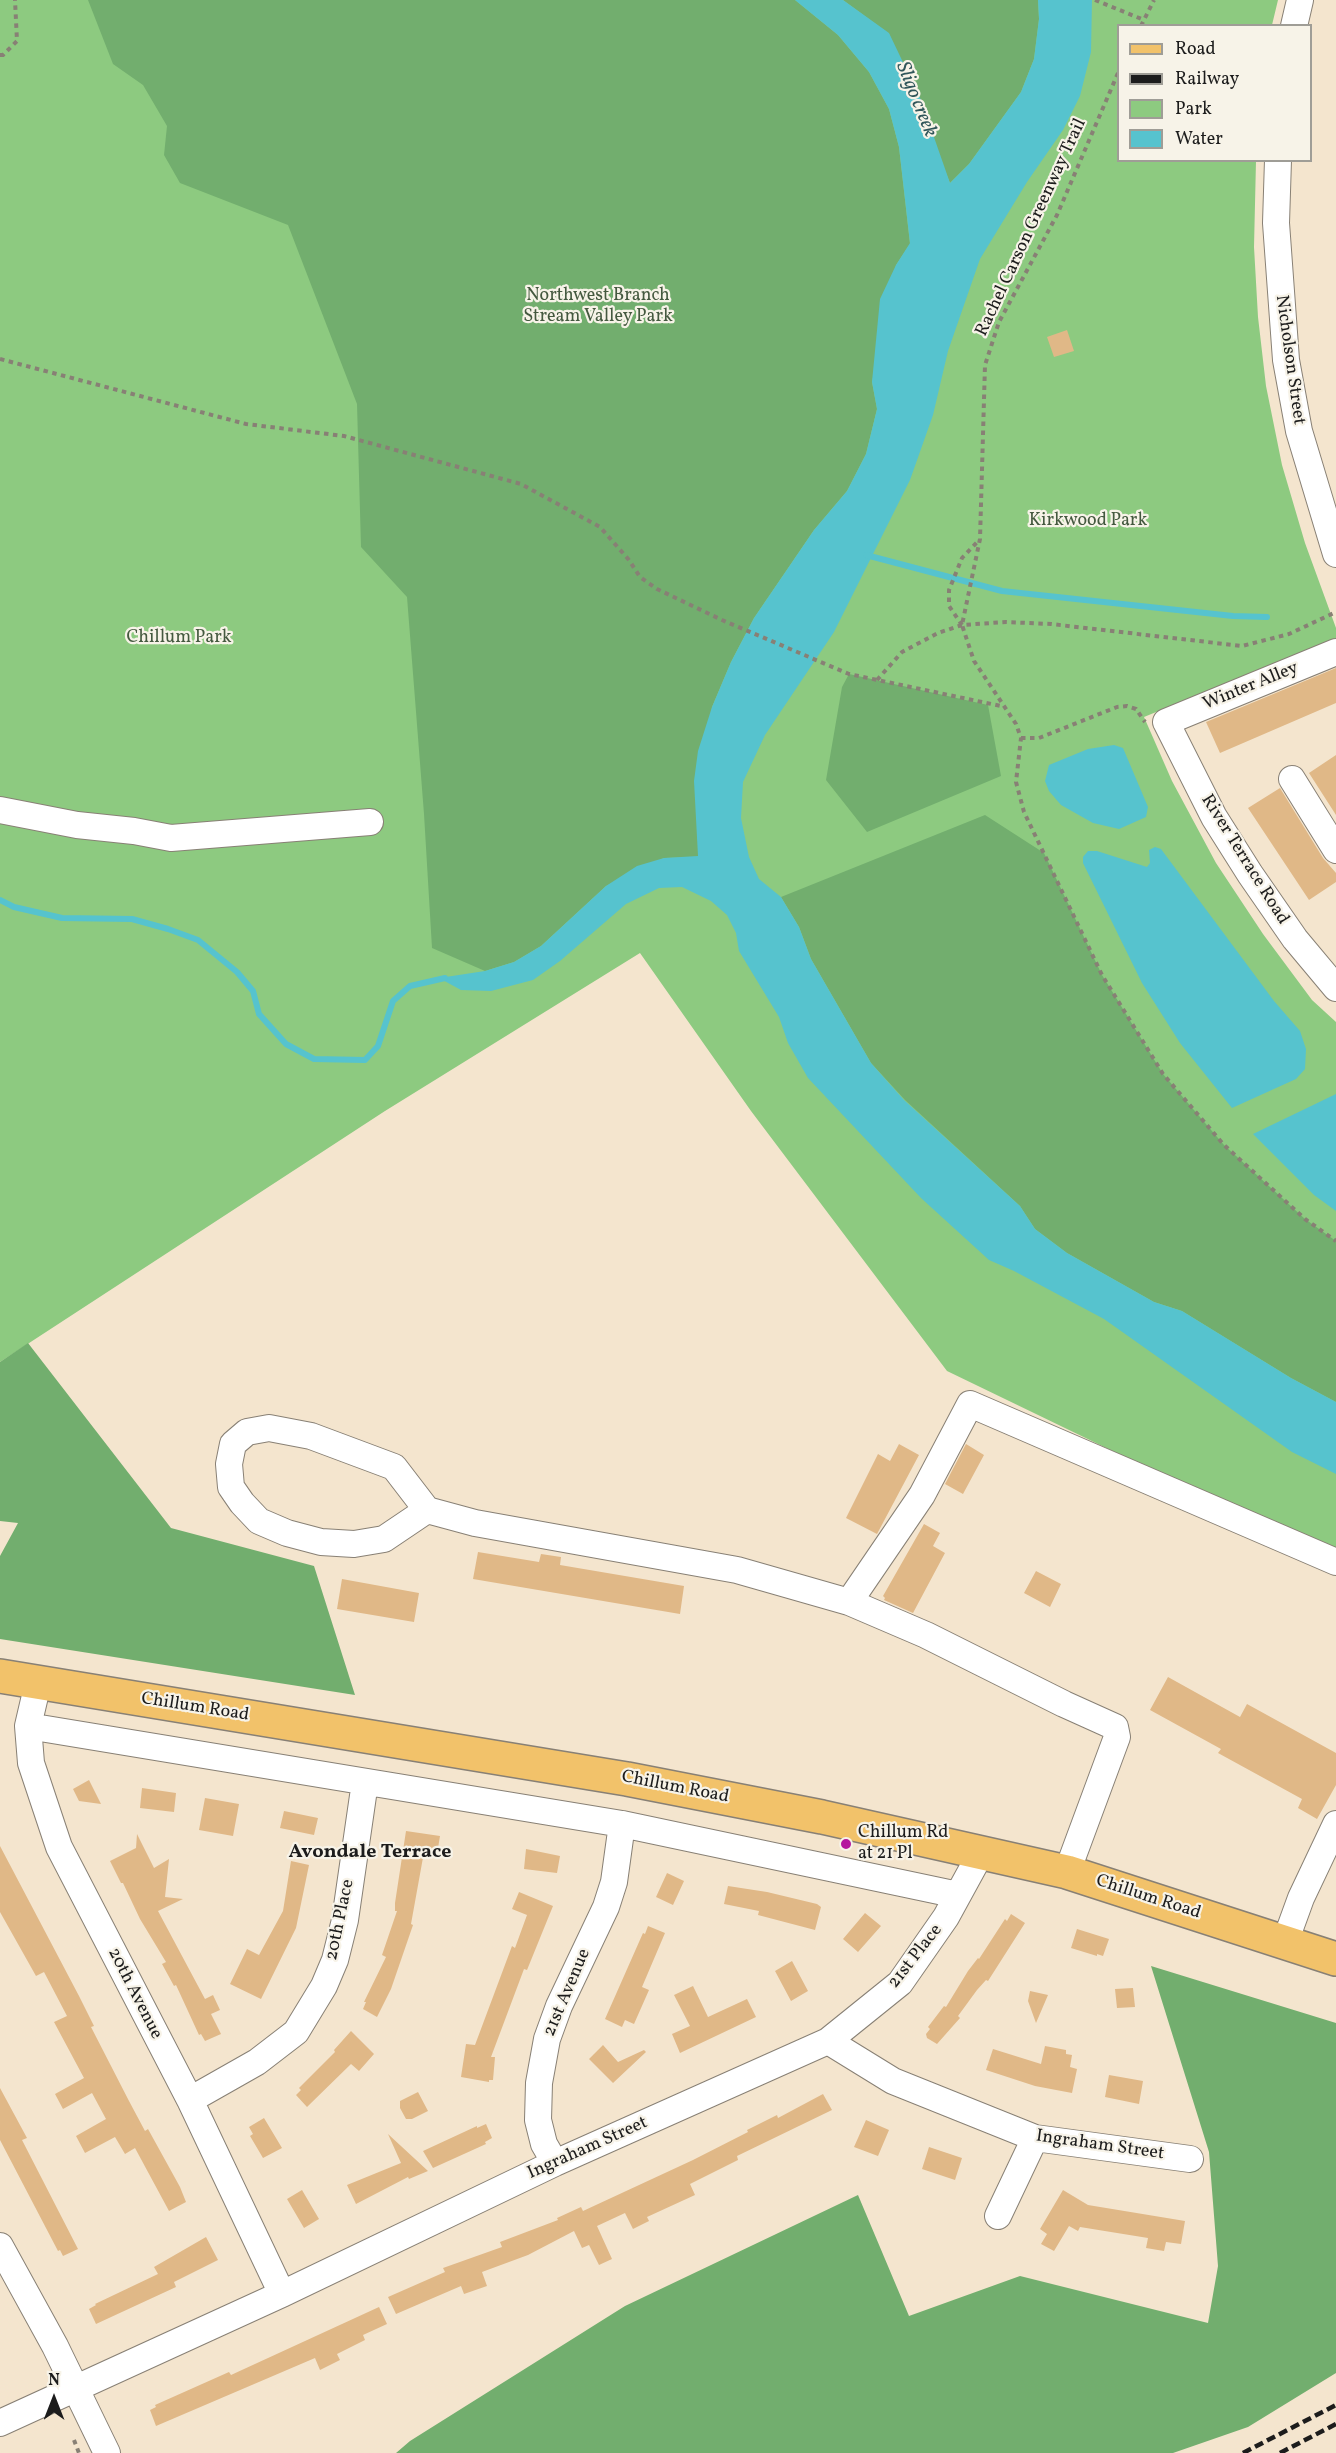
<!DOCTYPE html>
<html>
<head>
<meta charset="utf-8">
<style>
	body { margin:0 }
	#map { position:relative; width:1336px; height:2453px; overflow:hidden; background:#f4e5ce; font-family:Vollkorn,serif }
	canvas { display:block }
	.legend { position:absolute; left:1117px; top:24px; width:195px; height:138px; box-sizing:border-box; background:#f7f3e8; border:2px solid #9f9d96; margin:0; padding:8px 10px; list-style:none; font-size:18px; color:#1c1c1c }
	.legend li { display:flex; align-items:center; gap:12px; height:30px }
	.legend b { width:30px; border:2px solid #9f9d96 }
	.north { position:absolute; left:24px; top:2369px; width:60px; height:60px; -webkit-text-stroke:4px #f7f3e8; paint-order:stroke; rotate:0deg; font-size:16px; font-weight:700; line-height:24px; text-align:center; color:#1c1c1c }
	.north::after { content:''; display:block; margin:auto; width:21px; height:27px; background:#1c1c1c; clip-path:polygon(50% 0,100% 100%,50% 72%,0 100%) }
</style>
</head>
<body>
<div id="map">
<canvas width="1336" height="2453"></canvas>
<ul class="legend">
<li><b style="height:8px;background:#f2c26a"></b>Road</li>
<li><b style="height:8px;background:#1c1c1c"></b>Railway</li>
<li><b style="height:16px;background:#8dca80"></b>Park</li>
<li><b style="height:16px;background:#56c3ce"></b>Water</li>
</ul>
<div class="north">N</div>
</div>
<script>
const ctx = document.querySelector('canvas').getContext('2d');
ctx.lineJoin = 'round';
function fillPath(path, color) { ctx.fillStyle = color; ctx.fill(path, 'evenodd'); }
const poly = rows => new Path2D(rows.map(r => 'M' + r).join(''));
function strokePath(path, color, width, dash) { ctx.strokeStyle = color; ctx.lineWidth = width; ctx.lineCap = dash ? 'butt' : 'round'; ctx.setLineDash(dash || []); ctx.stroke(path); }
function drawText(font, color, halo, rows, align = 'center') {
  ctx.font = font + ' Vollkorn,serif'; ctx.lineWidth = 4.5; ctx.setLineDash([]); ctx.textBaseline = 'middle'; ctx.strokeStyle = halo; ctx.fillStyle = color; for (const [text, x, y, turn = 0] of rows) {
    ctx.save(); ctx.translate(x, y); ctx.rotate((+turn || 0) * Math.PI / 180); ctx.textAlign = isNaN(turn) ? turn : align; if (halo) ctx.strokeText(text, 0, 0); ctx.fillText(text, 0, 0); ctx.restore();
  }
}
const green = poly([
	[0,0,1278,0,1272,25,1118,26,1118,160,1256,161,1254,247,1258,317,1266,386,1282,465,1305,543,1336,628,1336,638,1144,717,1172,781,1216,863,1263,934,1312,1000,1336,1022,1336,1559,947,1371,751,1111,640,953,385,1111,0,1362]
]);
const forest = poly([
	[88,0,795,0,838,35,869,72,889,109,899,147,910,244,896,265,872,382,877,409,866,454,847,491,814,530,754,618,731,662,712,707,697,827,699,857,664,858,606,886,541,946,514,962,485,971,432,948,424,814,407,597,361,547,357,404,288,225,180,183,164,155,167,126,143,85,113,64],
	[843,0,1038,0,1039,19,1034,59,1021,92,969,164,950,183,889,34],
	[849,674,988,705,1001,776,867,832,826,780,842,687],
	[985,815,1044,853,1102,975,1163,1074,1224,1145,1305,1219,1336,1241,1336,1402,1291,1378,1182,1311,1154,1302,1067,1253,1035,1229,1020,1206,905,1100,871,1063,811,959,799,927,781,897],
	[28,1343,171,1528,314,1566,355,1695,0,1639,0,1556,18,1523,0,1521,0,1362],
	[1151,1966,1336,2023,1336,2373,1248,2427,1173,2453,396,2453,410,2441,625,2306,858,2195,909,2316,1020,2276,1208,2323,1218,2266,1209,2152]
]);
const water = poly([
	[795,0,843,0,889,33,921,100,950,183,969,164,1021,92,1034,59,1039,19,1038,0,1092,0,1091,52,1080,96,1063,130,1027,182,980,259,948,351,933,415,910,480,834,632,765,735,743,782,741,818,749,857,759,879,781,897,799,927,811,959,871,1063,904,1100,1020,1206,1035,1229,1067,1253,1154,1302,1182,1311,1291,1378,1336,1402,1336,1474,1292,1452,1104,1319,1014,1271,989,1260,921,1198,808,1078,788,1043,779,1017,739,951,736,933,727,915,711,901,682,887,659,888,626,904,560,961,533,980,491,991,461,990,439,978,485,971,514,962,541,946,606,886,637,866,664,858,698,856,694,781,698,751,712,707,731,662,754,618,814,530,847,491,866,454,877,409,872,382,880,299,896,265,910,243,899,147,889,109,869,72,838,35],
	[1114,745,1123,748,1148,807,1146,817,1119,829,1093,823,1061,805,1049,791,1045,781,1049,765,1088,749],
	[1155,847,1161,849,1274,1001,1300,1031,1306,1049,1305,1069,1296,1079,1232,1108,1180,1043,1142,983,1083,863,1083,857,1088,851,1097,851,1147,867,1150,863,1149,850],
	[1336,1094,1336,1211,1314,1195,1253,1134]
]);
const stream = poly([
	[866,555,1002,591,1233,616,1267,617],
	[0,900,14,907,62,918,132,919,168,929,198,940,237,972,253,991,259,1014,286,1044,314,1059,365,1060,378,1046,393,1001,410,986,445,978]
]);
const building = poly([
	[1067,330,1074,351,1054,357,1047,337],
	[1336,668,1336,703,1220,753,1206,722],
	[1336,755,1336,815,1309,773],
	[1280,788,1323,858,1336,873,1336,882,1309,900,1248,808],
	[899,1444,919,1455,877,1534,846,1518,878,1454,890,1461],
	[966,1444,984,1455,963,1494,945,1484],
	[924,1524,940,1533,933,1546,945,1553,913,1613,884,1600,885,1598,883,1596],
	[478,1552,539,1562,541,1554,561,1557,560,1565,684,1586,680,1614,473,1579],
	[1036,1571,1061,1584,1050,1607,1024,1593],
	[342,1579,419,1593,414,1622,337,1609],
	[1168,1677,1240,1717,1247,1704,1336,1753,1336,1785,1317,1819,1298,1808,1302,1799,1218,1753,1221,1749,1150,1710],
	[89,1780,101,1804,79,1801,73,1789],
	[142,1788,176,1793,174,1812,140,1808],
	[205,1798,239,1804,233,1836,199,1830],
	[284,1811,318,1818,314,1835,280,1828],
	[406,1831,440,1836,437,1854,424,1852,411,1924,413,1925,391,1989,377,2017,363,2009,366,2002,364,2002,386,1957,382,1955,397,1911,395,1911,395,1903],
	[137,1834,154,1868,169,1859,165,1897,183,1899,158,1911,205,1999,213,1995,220,2010,211,2014,221,2034,205,2041,201,2034,199,2035,176,1985,174,1986,162,1964,166,1962,140,1919,123,1883,121,1883,110,1861,136,1848],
	[0,1846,79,1996,94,2026,91,2027,129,2101,145,2131,148,2129,180,2187,186,2202,169,2211,135,2148,125,2154,115,2137,85,2153,76,2136,106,2119,92,2093,63,2109,55,2094,84,2078,54,2022,67,2016,44,1972,36,1976,0,1912],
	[526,1849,560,1856,557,1873,524,1869],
	[291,1861,309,1865,296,1928,261,1999,230,1984,247,1949,259,1955,283,1911],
	[667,1873,684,1881,673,1905,656,1897],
	[728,1886,767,1892,817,1904,821,1907,815,1930,758,1915,759,1911,724,1904],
	[519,1892,553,1906,527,1970,524,1969,491,2057,495,2057,493,2080,489,2080,489,2082,461,2077,466,2044,475,2045,512,1946,515,1948,527,1915,512,1909],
	[865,1913,881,1926,858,1952,843,1939],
	[1011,1914,1025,1923,988,1981,986,1980,977,1990,958,2016,960,2018,937,2044,927,2038,926,2034,930,2029,928,2027,944,2006,946,2007,968,1971,978,1958,979,1959,1005,1919,1007,1921],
	[648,1926,665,1933,642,1987,649,1990,634,2024,625,2020,622,2027,605,2019,643,1933,645,1934],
	[1077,1929,1109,1939,1103,1956,1097,1954,1097,1956,1071,1948],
	[792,1961,808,1991,791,2001,775,1971],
	[693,1986,708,2017,747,1999,756,2017,680,2053,672,2034,690,2026,674,1995],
	[1133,1988,1135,2007,1117,2008,1115,1989],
	[1030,1991,1048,1995,1036,2023,1028,2001],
	[351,2031,374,2054,359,2071,351,2064,307,2107,296,2095,301,2090,299,2088,335,2052,334,2050],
	[603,2045,618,2062,644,2050,646,2052,613,2083,589,2059],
	[1045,2046,1066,2050,1066,2054,1072,2055,1070,2067,1077,2069,1072,2093,1035,2086,986,2070,993,2049,1041,2064],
	[1109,2075,1143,2081,1139,2104,1105,2097],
	[0,2088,27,2138,22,2140,78,2249,63,2256,60,2250,58,2251,0,2140],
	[418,2092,428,2111,412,2119,406,2119,400,2108,400,2101],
	[823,2094,832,2110,737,2156,738,2160,690,2184,695,2195,647,2217,649,2221,633,2229,625,2213,597,2226,612,2259,599,2265,589,2245,582,2248,574,2231,528,2255,482,2272,487,2286,464,2294,461,2286,396,2314,388,2297,445,2272,443,2268,502,2247,500,2242,558,2220,557,2218,581,2207,583,2211,693,2160,748,2132,747,2130,777,2115,778,2118],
	[264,2118,282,2148,263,2158,250,2136,253,2134,249,2127],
	[866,2120,889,2130,878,2156,854,2147],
	[486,2124,492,2138,485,2142,486,2144,433,2168,423,2151,477,2126,477,2128],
	[388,2134,428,2171,409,2179,408,2177,356,2204,347,2185,401,2163],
	[929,2147,962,2158,955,2180,922,2169],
	[302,2190,319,2219,304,2228,287,2199],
	[1063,2190,1088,2205,1185,2221,1181,2244,1166,2242,1164,2251,1146,2248,1148,2238,1080,2227,1078,2231,1069,2226,1054,2251,1041,2244,1047,2234,1040,2229],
	[206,2237,218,2260,174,2282,176,2287,96,2324,89,2309,96,2305,95,2304,158,2274,154,2267],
	[379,2307,387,2324,363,2335,365,2340,337,2354,340,2360,320,2370,315,2358,156,2426,150,2410,156,2407,155,2405,229,2372,231,2375]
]);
const path = poly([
	[1095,0,1144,20],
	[1141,26,1154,0],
	[0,55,3,55,17,41,15,0],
	[1118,73,1057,215,999,322,985,365,980,539,962,625,974,661,1016,724,1021,738,1016,782,1024,812,1102,975,1163,1074,1224,1145,1305,1219,1336,1241],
	[0,359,246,424,344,436,521,484,600,527,629,560,640,577,657,589,722,620,849,674,1001,706],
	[962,625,949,606,949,590,962,558,979,540],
	[877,680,902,652,938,633,962,625,1006,622,1051,624,1242,646,1289,634,1336,612],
	[1021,738,1039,738,1117,707,1127,706,1136,709,1145,722],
	[74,2440,79,2453]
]);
const minor = poly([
	[1294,26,1300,0],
	[1278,160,1276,223,1286,360,1299,431,1336,554],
	[1336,652,1166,722,1214,817,1250,874,1295,939,1336,988],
	[1292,779,1336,850],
	[0,810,77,825,134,831,171,838,370,822],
	[427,1510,394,1467,311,1436,269,1428,247,1432,233,1444,229,1464,231,1487,242,1503,259,1521,287,1533,321,1542,354,1544,384,1539,427,1510,475,1523,737,1570,849,1602,926,1635,1064,1704,1115,1727,1117,1737,1067,1872],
	[849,1602,922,1495,970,1404,1336,1562],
	[38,1683,28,1726,31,1763,59,1847,190,2100,282,2294],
	[28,1726,622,1824,958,1895],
	[1285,1942,1301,1898,1336,1824],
	[828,2041,900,1983,946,1917,981,1853],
	[190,2100,257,2062,296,2032,324,1986,335,1960,345,1920,365,1782],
	[555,2163,544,2144,538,2120,539,2083,547,2039,559,2006,606,1907,614,1882,622,1824],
	[998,2216,1035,2138],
	[0,2246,55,2346,107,2453],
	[0,2423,282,2294,555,2163,828,2041,893,2081,1035,2138,1190,2159]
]);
const major = poly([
	[0,1676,627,1779,822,1817,1067,1872,1336,1959]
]);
const rail = poly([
	[1243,2453,1336,2405],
	[1280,2453,1336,2424]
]);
const markers = [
	[846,1844,6,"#b5179e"]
];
const streetNames = [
	["Rachel Carson Greenway Trail",1032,228,-65],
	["Nicholson Street",1289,360,82],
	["Winter Alley",1251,687,-22],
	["River Terrace Road",1244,860,58],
	["Chillum Road",195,1708,9],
	["Chillum Road",675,1788,11],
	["Chillum Road",1148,1898,18],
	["20th Place",341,1920,-78],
	["21st Place",916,1957,-52],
	["21st Avenue",568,1993,-67],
	["20th Avenue",134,1994,63],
	["Ingraham Street",1100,2146,8],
	["Ingraham Street",588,2149,-24]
];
const parkNames = [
	["Northwest Branch",598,297],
	["Stream Valley Park",598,318],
	["Kirkwood Park",1088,522],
	["Chillum Park",179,639]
];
const poiNames = [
	["Chillum Rd",858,1834],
	["at 21 Pl",858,1855]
];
const waterNames = [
	["Sligo creek",915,100,68]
];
const neighbourhoodNames = [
	["Avondale Terrace",370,1853]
];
fillPath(green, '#8dca80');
fillPath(forest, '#72ae6e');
fillPath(water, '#56c3ce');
strokePath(stream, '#56c3ce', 6);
fillPath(building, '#e0b887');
strokePath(minor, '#888075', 28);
strokePath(major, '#888075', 36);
strokePath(path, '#888075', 4, [4.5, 4.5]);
strokePath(minor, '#fff', 26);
strokePath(major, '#f2c26a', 33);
strokePath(rail, '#1c1c1c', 4.5, [9, 4.5]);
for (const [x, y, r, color] of markers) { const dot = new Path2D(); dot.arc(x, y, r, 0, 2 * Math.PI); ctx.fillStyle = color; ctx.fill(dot); strokePath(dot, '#f7f3e8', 2); }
drawText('18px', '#1c1c1c', '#f7f3e8', streetNames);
drawText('18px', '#44593f', '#f7f3e8', parkNames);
drawText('18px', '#1c1c1c', '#f7f3e8', poiNames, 'left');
drawText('italic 20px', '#30565a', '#f7f3e8', waterNames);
drawText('bold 20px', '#1c1c1c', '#f7f3e8', neighbourhoodNames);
</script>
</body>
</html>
